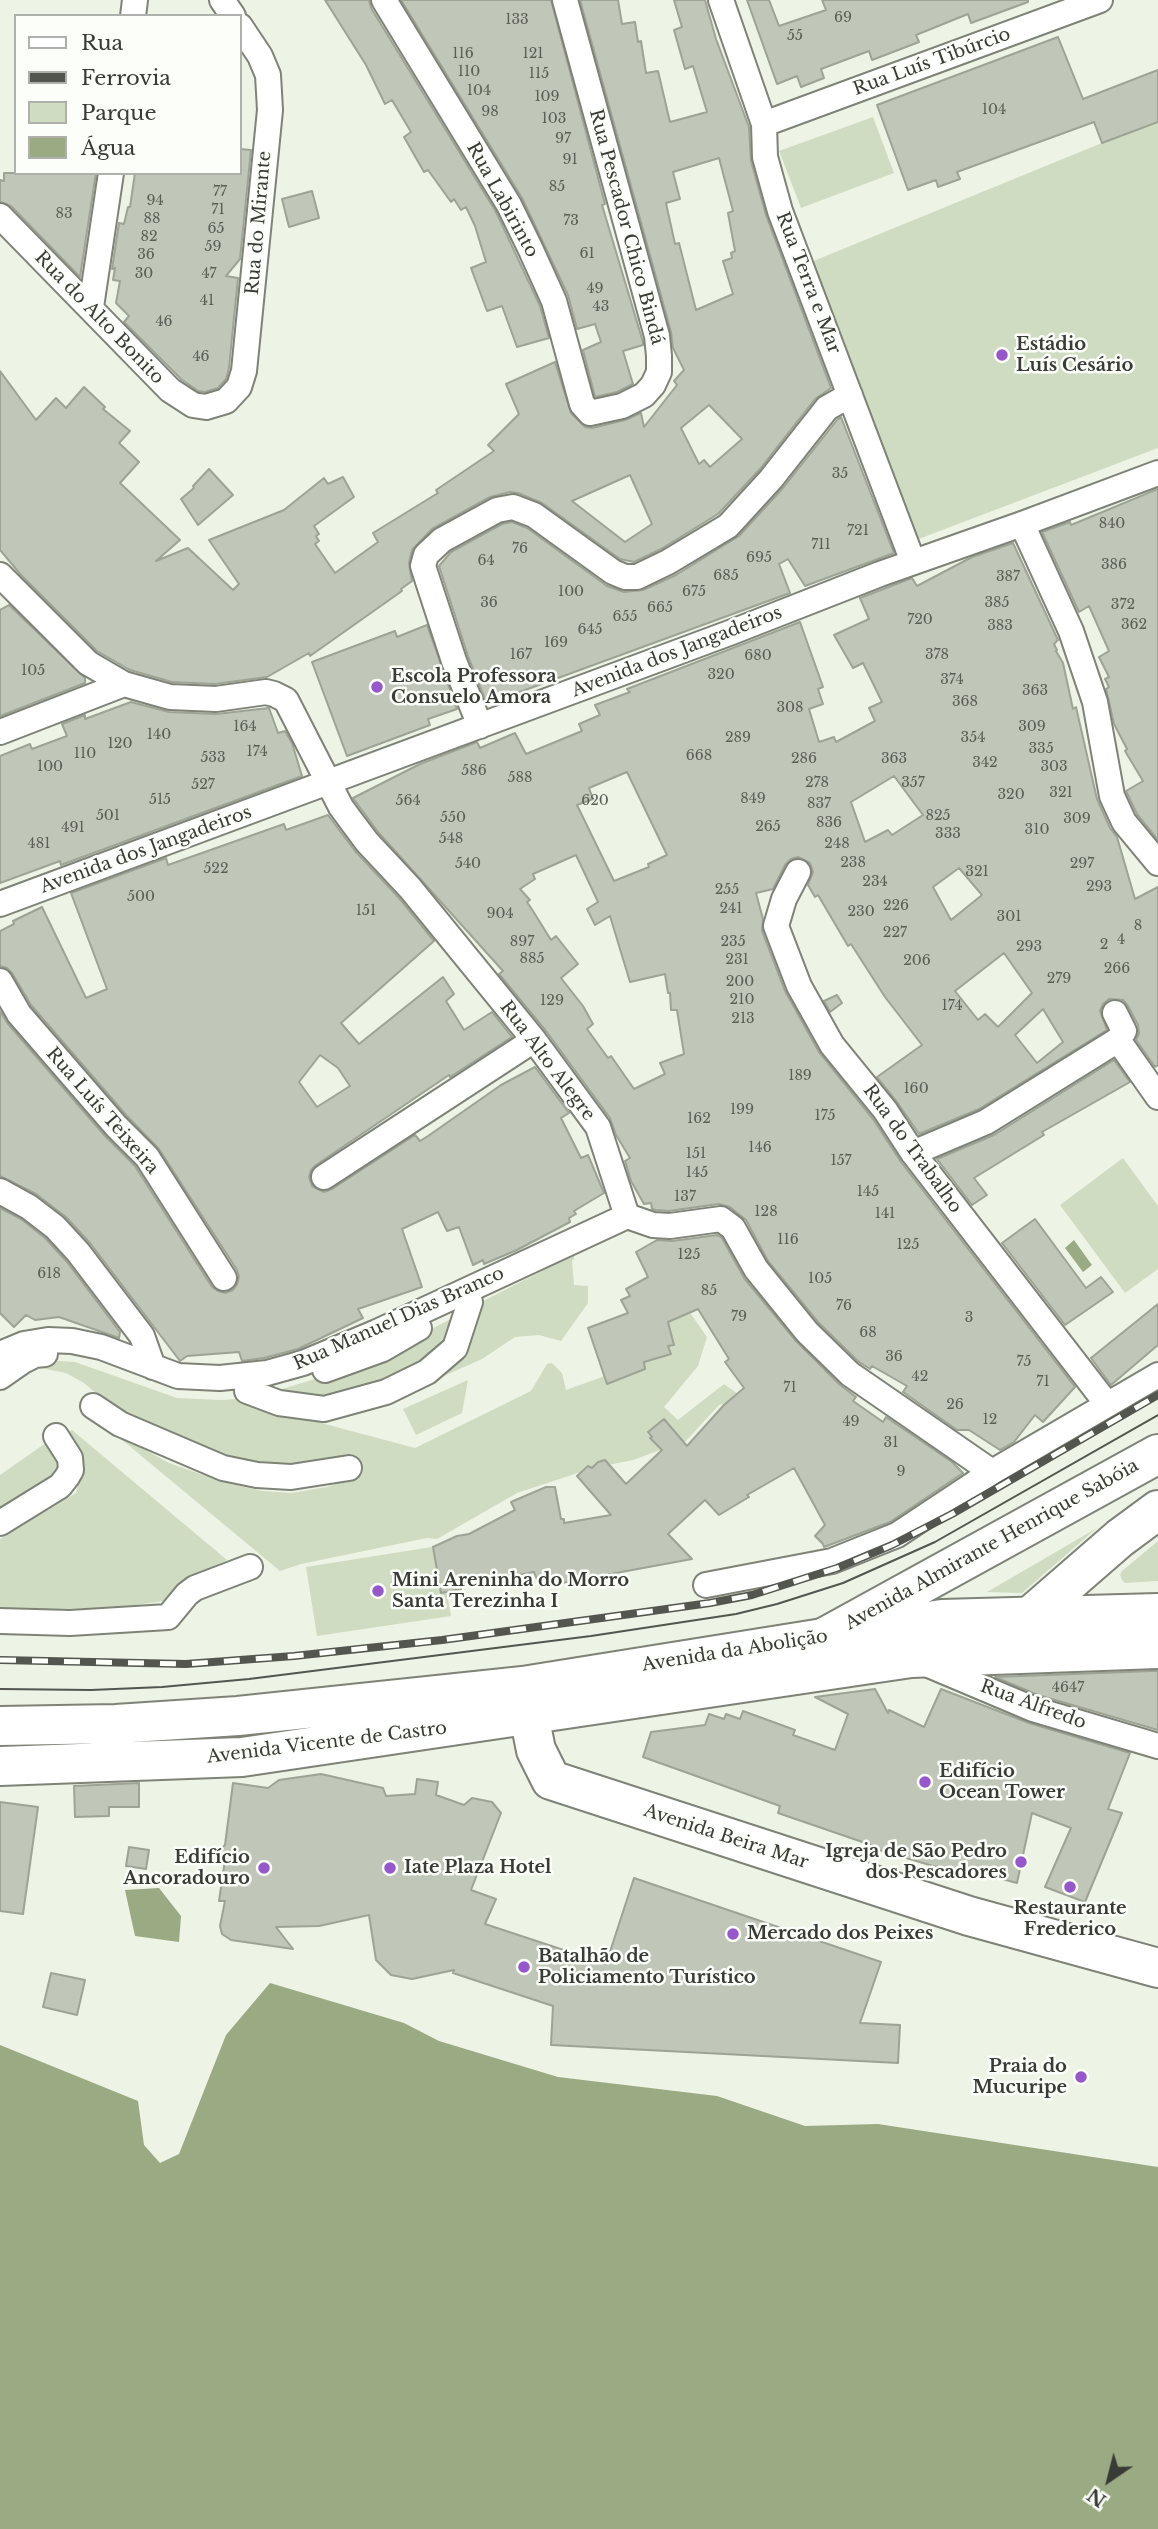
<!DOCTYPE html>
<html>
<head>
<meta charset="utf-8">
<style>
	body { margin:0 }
	#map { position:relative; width:1158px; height:2529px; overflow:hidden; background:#edf3e5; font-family:"Libre Baskerville",serif }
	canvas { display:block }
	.legend { position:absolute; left:14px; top:14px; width:228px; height:161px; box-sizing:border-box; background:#fcfff9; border:2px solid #aeb1ab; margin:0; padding:9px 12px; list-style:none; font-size:21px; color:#393b36 }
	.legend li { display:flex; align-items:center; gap:14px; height:35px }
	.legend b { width:35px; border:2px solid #aeb1ab }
	.north { position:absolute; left:1074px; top:2445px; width:70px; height:70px; -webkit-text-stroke:5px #fcfff9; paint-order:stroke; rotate:215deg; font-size:19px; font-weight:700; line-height:28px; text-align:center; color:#393b36 }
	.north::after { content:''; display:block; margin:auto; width:24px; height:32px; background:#393b36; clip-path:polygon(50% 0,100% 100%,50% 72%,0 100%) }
</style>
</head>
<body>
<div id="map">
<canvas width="1158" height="2529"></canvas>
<ul class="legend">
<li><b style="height:9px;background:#fff"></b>Rua</li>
<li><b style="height:9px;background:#53554f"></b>Ferrovia</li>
<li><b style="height:19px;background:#d0dcc1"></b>Parque</li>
<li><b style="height:19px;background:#9aaa83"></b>Água</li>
</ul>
<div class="north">N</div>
</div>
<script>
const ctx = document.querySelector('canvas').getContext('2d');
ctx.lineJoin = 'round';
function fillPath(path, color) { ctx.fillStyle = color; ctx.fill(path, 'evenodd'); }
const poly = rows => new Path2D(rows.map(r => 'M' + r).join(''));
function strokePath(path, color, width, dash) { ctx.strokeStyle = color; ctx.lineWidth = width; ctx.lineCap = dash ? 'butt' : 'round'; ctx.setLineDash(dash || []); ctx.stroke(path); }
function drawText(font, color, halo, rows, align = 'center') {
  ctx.font = font + ' "Libre Baskerville",serif'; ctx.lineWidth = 5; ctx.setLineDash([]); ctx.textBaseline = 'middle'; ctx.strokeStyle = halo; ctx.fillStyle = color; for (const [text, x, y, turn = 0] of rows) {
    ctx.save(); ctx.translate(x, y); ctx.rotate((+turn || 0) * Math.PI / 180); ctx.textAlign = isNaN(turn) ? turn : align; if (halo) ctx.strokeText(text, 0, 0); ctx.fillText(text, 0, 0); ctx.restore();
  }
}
const green = poly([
	[873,117,894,173,801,208,779,151],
	[1158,120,1158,448,916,540,811,262],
	[1123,1158,1158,1206,1158,1269,1125,1293,1060,1205],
	[574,1255,574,1259,572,1261,574,1285,588,1286,588,1303,561,1341,539,1335,515,1337,482,1359,392,1399,433,1375,477,1304],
	[689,1311,707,1337,698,1366,664,1407,678,1420,724,1384,745,1399,719,1405,674,1454,663,1449,633,1460,593,1468,517,1493,437,1539,427,1538,301,1564,280,1571,92,1415,144,1449,169,1463,226,1483,263,1491,291,1493,327,1487,353,1478,223,1458,162,1434,96,1399,97,1394,84,1383,66,1373,26,1365,46,1360,75,1362,177,1398,222,1400,249,1398,325,1424,415,1448,531,1391,547,1364,552,1363,562,1373,566,1390,627,1368,671,1340,669,1320],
	[462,1313,448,1344,423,1368,336,1400,269,1393,338,1372,403,1344],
	[468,1380,462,1413,416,1435,403,1409],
	[72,1430,227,1560,185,1579,163,1601,116,1608,0,1610,0,1539,76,1493,82,1469,64,1435],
	[50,1440,62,1469,0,1515,0,1475],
	[1097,1528,1022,1593,987,1592],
	[1158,1541,1158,1581,1125,1583,1122,1580,1120,1575,1122,1571],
	[438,1546,451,1616,317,1636,306,1567]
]);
const water = poly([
	[1074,1240,1092,1265,1083,1272,1065,1248],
	[159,1888,181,1916,179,1942,135,1936,125,1890],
	[270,1983,404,2023,439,2041,558,2077,717,2096,805,2126,878,2124,1158,2167,1158,2529,0,2529,0,2045,138,2101,144,2145,160,2163,179,2154,226,2035]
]);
const building = poly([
	[325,0,369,0,371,8,496,212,540,306,549,338,517,347,502,306,487,311,471,268,486,262,475,226,466,207,461,210,454,199,451,202,428,170,424,172,404,137,411,132,392,100,385,104,366,65,325,0],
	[401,0,551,0,605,204,602,205,643,342,643,345,623,351,633,384,617,392,595,397,583,350,601,342,595,324,577,329,568,295,522,198,401,0],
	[580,0,618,0,622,24,635,22,638,42,641,41,646,73,658,71,670,122,707,112,693,66,685,69,674,30,682,27,674,0,705,0,716,39,749,127,751,161,766,215,831,388,815,399,760,469,718,514,661,549,634,562,620,559,542,503,518,493,510,492,490,497,432,529,412,550,409,563,412,581,401,589,402,591,310,656,309,653,267,677,215,684,172,682,130,670,97,651,21,575,0,550,0,371,36,420,56,398,66,408,84,387,105,407,103,409,130,431,119,443,139,462,120,483,180,540,156,561,188,548,233,590,239,584,209,540,284,510,324,478,328,484,343,477,354,497,314,526,319,534,316,536,319,541,315,544,335,573,378,542,373,533,438,493,436,490,494,451,488,445,519,414,506,384,555,362,571,413,585,427,592,428,625,420,641,413,644,427,677,385,674,381,684,370,673,348,671,332,580,0],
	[719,158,733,211,728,213,735,251,731,253,732,258,723,261,733,294,696,310,679,243,675,244,666,203,680,199,673,172,719,158],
	[709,405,742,439,710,467,704,460,699,464,681,428,709,405],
	[630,475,652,524,625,542,572,501,630,475],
	[747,0,769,0,779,26,826,10,822,0,1028,0,1028,2,971,23,968,14,916,35,919,42,893,52,872,60,869,51,821,69,824,78,801,87,797,76,777,84,747,0],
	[1058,37,1083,99,1158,70,1158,122,1102,143,1094,122,957,172,960,179,938,187,936,180,908,190,877,105,1058,37],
	[240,149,251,150,240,259,226,276,238,278,229,368,226,379,218,388,205,392,198,391,181,379,124,322,129,316,116,303,120,281,113,280,115,268,112,269,119,223,124,224,128,207,130,207,135,173,240,173,240,149],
	[4,173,96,173,80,277,11,206,0,202,0,180,4,181,4,173],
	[312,191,319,218,289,227,282,199,312,191],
	[841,417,894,553,805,586,788,559,779,564,790,593,487,704,468,656,439,566,451,552,502,524,512,522,527,528,607,586,624,592,643,590,676,575,739,536,783,488,837,420,841,417],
	[209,469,233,495,198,525,181,499,194,488,193,486,209,469],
	[1158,489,1158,840,1137,814,1126,791,1143,781,1125,751,1127,749,1114,724,1106,689,1109,687,1105,679,1109,677,1099,657,1109,651,1089,606,1079,612,1042,532,1070,522,1071,525,1158,489],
	[1013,543,1058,640,1054,644,1057,650,1056,651,1063,663,1073,709,1076,707,1097,799,1110,828,1117,837,1135,899,1158,887,1158,1065,1155,1067,1136,1040,1139,1033,1138,1025,1128,1006,1123,1000,1109,999,1103,1004,1100,1011,1107,1030,979,1109,919,1134,897,1102,877,1077,922,1045,885,997,851,944,848,946,818,895,815,897,808,885,813,872,810,863,798,857,791,859,785,865,773,889,756,893,763,919,762,931,785,991,819,1052,873,1119,901,1162,1075,1387,1043,1422,1035,1415,1014,1442,1000,1450,969,1430,957,1430,903,1392,907,1386,872,1366,870,1369,859,1362,818,1322,768,1261,746,1220,730,1207,719,1204,669,1211,656,1210,652,1209,651,1203,644,1204,631,1181,625,1161,630,1158,616,1135,610,1118,546,1031,499,974,503,971,378,832,353,798,420,764,477,742,480,748,515,733,526,754,582,731,579,724,600,715,595,705,630,692,627,689,800,622,823,687,818,689,823,704,809,709,819,742,834,737,836,742,875,721,869,708,882,702,863,663,853,668,834,635,869,619,860,598,912,578,917,586,972,557,1013,543],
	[627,772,667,855,648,864,649,867,614,881,577,805,593,799,589,788,627,772],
	[894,776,923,815,892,835,888,830,865,842,851,802,894,776],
	[576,855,598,902,587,909,595,925,610,916,630,982,665,974,668,993,670,993,671,1010,677,1010,684,1054,660,1063,665,1074,634,1089,611,1056,608,1058,587,1029,593,1024,583,1006,561,978,578,964,556,936,551,940,533,911,527,902,530,900,520,889,535,879,533,874,576,855],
	[959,868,982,895,951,920,933,887,959,868],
	[1004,953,1032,993,998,1027,985,1014,978,1020,955,991,1004,953],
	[1043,1009,1063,1042,1037,1063,1015,1035,1043,1009],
	[9,605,85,678,85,683,0,716,0,610,9,605],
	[427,625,457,709,428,719,430,725,347,756,312,662,395,631,397,637,427,625],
	[131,702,169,712,216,714,269,708,278,733,285,731,292,743,302,776,61,865,60,861,0,883,0,756,30,744,32,749,67,736,62,724,85,715,85,719,131,702],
	[328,815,355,851,399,898,434,941,341,1023,359,1044,443,977,454,994,446,1001,464,1030,492,1012,512,1037,450,1077,449,1075,316,1165,311,1170,309,1177,312,1186,324,1192,332,1189,415,1135,420,1141,428,1136,501,1085,535,1067,569,1113,561,1118,581,1158,588,1155,604,1193,574,1211,576,1214,569,1218,570,1222,517,1250,484,1264,483,1260,473,1265,459,1227,447,1231,438,1212,402,1229,422,1287,358,1309,363,1318,298,1349,264,1358,242,1361,239,1352,187,1356,180,1361,90,1243,66,1217,36,1194,0,1176,0,1011,8,1024,105,1136,135,1166,212,1287,218,1291,225,1293,233,1290,237,1284,239,1277,237,1270,159,1149,127,1116,31,1005,12,973,7,968,0,966,0,931,14,924,13,921,42,907,86,998,107,989,71,893,166,858,168,865,284,824,286,830,328,815],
	[320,1055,338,1068,350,1086,317,1107,299,1082,320,1055],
	[837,995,842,1003,830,1012,824,1001,837,995],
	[1114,1060,1130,1082,1042,1132,1044,1135,974,1178,987,1195,972,1205,937,1159,994,1135,1114,1060],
	[0,1208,21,1219,45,1238,67,1262,120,1332,119,1338,59,1317,35,1320,26,1315,14,1327,0,1313,0,1208],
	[1035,1219,1086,1288,1101,1277,1113,1292,1065,1325,1002,1243,1035,1219],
	[717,1235,722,1238,744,1278,796,1341,840,1385,856,1397,853,1401,883,1422,886,1417,952,1462,963,1473,890,1522,824,1547,823,1544,815,1536,825,1525,794,1468,747,1495,749,1497,719,1515,705,1500,668,1534,692,1559,540,1587,534,1572,461,1586,461,1589,441,1593,433,1547,457,1536,469,1534,515,1510,511,1502,546,1487,555,1487,561,1519,564,1519,564,1523,611,1515,577,1476,588,1466,592,1468,598,1462,605,1460,626,1484,662,1450,650,1438,652,1437,648,1432,664,1419,687,1446,724,1405,744,1388,725,1362,729,1359,698,1309,668,1322,674,1345,668,1346,671,1354,644,1362,645,1369,607,1384,588,1328,628,1313,621,1300,630,1296,626,1289,648,1277,636,1252,657,1240,672,1241,717,1235],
	[1158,1304,1158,1345,1111,1385,1091,1358,1158,1304],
	[1151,1671,1158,1671,1158,1730,1038,1695,995,1677,1151,1671],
	[875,1689,888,1713,889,1710,924,1727,941,1689,1029,1723,1130,1753,1108,1809,1122,1813,1085,1902,1045,1887,1071,1828,1032,1813,1017,1883,987,1875,933,1866,876,1849,877,1847,778,1813,780,1806,643,1757,651,1732,705,1725,709,1714,724,1719,726,1714,740,1719,743,1711,795,1730,793,1735,835,1750,848,1714,815,1697,875,1689],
	[321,1774,383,1788,386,1796,415,1794,417,1779,438,1782,436,1795,464,1805,472,1798,492,1802,501,1813,471,1890,496,1899,485,1924,606,1964,634,1878,881,1962,860,2023,900,2025,898,2063,551,2045,553,2006,453,1973,454,1970,412,1979,391,1975,376,1960,369,1915,319,1926,276,1927,293,1949,231,1940,222,1934,220,1926,225,1901,219,1901,225,1860,220,1850,225,1845,233,1783,268,1788,279,1780,321,1774],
	[139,1783,139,1807,109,1807,109,1816,75,1817,74,1786,139,1783],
	[0,1802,38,1807,23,1914,0,1911,0,1802],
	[129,1847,149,1850,146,1869,126,1866,129,1847],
	[51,1973,85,1980,77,2015,43,2007,51,1973]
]);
const street = poly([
	[222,0,233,16],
	[384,0,509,205,530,248,554,301,582,404,590,413,622,406,644,395,653,385,659,372,659,356,657,336,565,0],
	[721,0,764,124,765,157,780,211,913,562],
	[133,16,135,0],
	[764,124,1100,0],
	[0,216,170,390,193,405,206,407,226,401,239,387,244,371,270,110,268,75,260,56,240,26],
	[91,307,111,173],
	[1022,524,1071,631,1095,702,1112,796,1124,822,1158,863],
	[0,575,88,663,124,684,170,697,216,699,266,692,274,694,286,700,341,807,352,822,367,842,410,888,534,1040,598,1127,627,1216,653,1225,670,1226,721,1219,733,1228,756,1269,807,1332,850,1374,992,1472],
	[480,726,454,661,423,566,426,555,442,540,497,510,513,507,534,515,613,572,625,577,637,577,668,562,728,526,771,479,827,408,850,395],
	[0,732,124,684],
	[798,872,784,899,776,926,799,986,832,1045,885,1110,913,1153,1107,1404],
	[0,904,732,632,880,574,1022,524,1158,473],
	[0,981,19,1014,116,1126,147,1157,224,1278],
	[1115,1013,1124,1031,1118,1040,1158,1097],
	[913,1153,986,1122,1118,1040],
	[324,1177,534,1040],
	[0,1191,29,1207,55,1227,78,1252,142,1336,153,1367],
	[0,1354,24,1344,48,1340,72,1341,101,1347,178,1376,220,1378,267,1373,303,1363,377,1332,627,1216],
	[325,1370,383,1349,419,1328],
	[0,1377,23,1361,35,1355,45,1354],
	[247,1391,279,1403,324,1409,386,1392,427,1372,455,1348,470,1302],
	[93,1406,120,1424,223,1468,257,1475,291,1477,349,1468],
	[0,1523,60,1486,67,1477,71,1470,70,1458,56,1436],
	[706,1585,832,1561,897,1535,992,1472,1158,1375],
	[0,1621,70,1623,168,1617,187,1594,195,1588,250,1567],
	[924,1663,1033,1709,1158,1746]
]);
const primary = poly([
	[524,1691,536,1750,551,1780,969,1916,1158,1968],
	[0,1726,116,1724,238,1716,523,1686,942,1619,1158,1613],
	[0,1766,242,1757,911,1658,1158,1649]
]);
const highway = poly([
	[827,1636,1158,1454],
	[962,1655,990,1642,1029,1617,1120,1538,1158,1510]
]);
const tram = poly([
	[0,1689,91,1690,162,1687,249,1679,591,1636,736,1614,777,1604,843,1583,935,1542,1158,1415]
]);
const rail = poly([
	[0,1660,186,1664,294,1656,442,1640,710,1603,752,1595,837,1568,892,1545,952,1514,1158,1395]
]);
const markers = [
	[1002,355,7,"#9657cd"],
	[377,687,7,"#9657cd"],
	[378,1591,7,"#9657cd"],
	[925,1782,7,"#9657cd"],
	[1021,1862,7,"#9657cd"],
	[264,1868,7,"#9657cd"],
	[390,1868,7,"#9657cd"],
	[1070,1887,7,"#9657cd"],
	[733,1934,7,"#9657cd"],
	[524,1967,7,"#9657cd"],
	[1081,2077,7,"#9657cd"]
];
const numberNames = [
	["69",843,18],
	["133",517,20],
	["55",795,36],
	["116",463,54],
	["121",533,54],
	["110",469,72],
	["115",539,74],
	["104",479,91],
	["109",547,97],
	["104",994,110],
	["98",490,112],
	["103",554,119],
	["97",563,139],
	["91",570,160],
	["85",557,187],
	["77",220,192],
	["94",155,201],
	["71",218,210],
	["83",64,214],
	["88",152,219],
	["73",571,221],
	["65",216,229],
	["82",149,237],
	["59",213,247],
	["61",587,254],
	["36",146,255],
	["30",144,274],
	["47",209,274],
	["49",595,289],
	["41",207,301],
	["43",601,307],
	["46",164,322],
	["46",201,357],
	["35",840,474],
	["840",1112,524],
	["721",858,531],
	["711",821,545],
	["76",520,549],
	["695",759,558],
	["64",486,561],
	["386",1114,565],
	["685",726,576],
	["387",1008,577],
	["100",571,592],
	["675",694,592],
	["36",489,603],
	["385",997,603],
	["372",1123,605],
	["665",660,608],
	["655",625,617],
	["720",920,620],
	["362",1134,625],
	["383",1000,626],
	["645",590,630],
	["169",556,643],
	["167",521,655],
	["378",937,655],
	["680",758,656],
	["105",33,671],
	["320",721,675],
	["374",952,680],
	["363",1035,691],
	["368",965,702],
	["308",790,708],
	["164",245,727],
	["309",1032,727],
	["140",159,735],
	["289",738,738],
	["354",973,738],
	["120",120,744],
	["335",1041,749],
	["174",257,752],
	["110",85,754],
	["668",699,756],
	["533",213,758],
	["286",804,759],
	["363",894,759],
	["342",985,763],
	["100",50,767],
	["303",1054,767],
	["586",474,771],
	["588",520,778],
	["278",817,783],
	["357",913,783],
	["527",203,785],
	["321",1061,793],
	["320",1011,795],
	["849",753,799],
	["515",160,800],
	["564",408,801],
	["620",595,801],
	["837",819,804],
	["501",108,816],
	["825",938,816],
	["550",453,818],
	["309",1077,819],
	["836",829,823],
	["265",768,827],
	["491",73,828],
	["310",1037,830],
	["333",948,834],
	["548",451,839],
	["481",39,844],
	["248",837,844],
	["238",853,863],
	["540",468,864],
	["297",1082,864],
	["522",216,869],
	["321",977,872],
	["234",875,882],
	["293",1099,887],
	["255",727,890],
	["500",141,897],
	["226",896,906],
	["241",731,909],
	["151",366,911],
	["230",861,912],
	["904",500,914],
	["301",1009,917],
	["8",1138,926],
	["227",895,933],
	["4",1121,940],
	["897",522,942],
	["235",733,942],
	["2",1104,945],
	["293",1029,947],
	["885",532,959],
	["231",737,960],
	["206",917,961],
	["266",1117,969],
	["279",1059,979],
	["200",740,982],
	["210",742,1000],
	["129",552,1001],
	["174",952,1006],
	["213",743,1019],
	["189",800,1076],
	["160",916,1089],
	["199",742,1110],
	["175",825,1116],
	["162",699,1119],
	["146",760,1148],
	["151",696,1154],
	["157",841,1161],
	["145",697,1173],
	["145",868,1192],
	["137",685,1197],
	["128",766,1212],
	["141",885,1214],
	["116",788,1240],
	["125",908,1245],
	["125",689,1255],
	["618",49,1274],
	["105",820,1279],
	["85",709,1291],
	["76",844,1306],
	["79",739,1317],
	["3",969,1318],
	["68",868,1333],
	["36",894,1357],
	["75",1024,1362],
	["42",920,1377],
	["71",1043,1382],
	["71",790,1388],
	["26",955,1405],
	["12",990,1420],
	["49",851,1422],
	["31",891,1443],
	["9",901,1472],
	["4647",1068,1688]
];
const streetNames = [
	["Rua Luís Tibúrcio",932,62,-20],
	["Rua Labirinto",502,200,61],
	["Rua do Mirante",259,223,-85],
	["Rua Pescador Chico Bindá",626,227,75],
	["Rua Terra e Mar",808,283,69],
	["Rua do Alto Bonito",99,318,46],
	["Avenida dos Jangadeiros",677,652,-21],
	["Avenida dos Jangadeiros",146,850,-20],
	["Rua Alto Alegre",547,1061,53],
	["Rua Luís Teixeira",102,1111,49],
	["Rua do Trabalho",912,1149,54],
	["Rua Manuel Dias Branco",399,1319,-24],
	["Avenida Almirante Henrique Sabóia",992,1545,-29],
	["Avenida da Abolição",735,1651,-9],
	["Rua Alfredo",1033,1705,20],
	["Avenida Vicente de Castro",327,1743,-7],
	["Avenida Beira Mar",726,1837,18]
];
const poiNames = [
	["Estádio",1016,345],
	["Luís Cesário",1016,366],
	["Escola Professora",391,677],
	["Consuelo Amora",391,698],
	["Mini Areninha do Morro",392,1581],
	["Santa Terezinha I",392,1602],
	["Edifício",939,1772],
	["Ocean Tower",939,1793],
	["Igreja de São Pedro",1007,1852,"right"],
	["dos Pescadores",1007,1873,"right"],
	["Edifício",250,1858,"right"],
	["Ancoradouro",250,1879,"right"],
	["Iate Plaza Hotel",404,1868],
	["Restaurante",1070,1909,"center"],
	["Frederico",1070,1930,"center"],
	["Mercado dos Peixes",747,1934],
	["Batalhão de",538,1957],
	["Policiamento Turístico",538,1978],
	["Praia do",1067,2067,"right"],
	["Mucuripe",1067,2088,"right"]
];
fillPath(green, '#d0dcc1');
fillPath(water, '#9aaa83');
fillPath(building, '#c0c6b8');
strokePath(building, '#9da395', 2);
strokePath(street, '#7d8376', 28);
strokePath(primary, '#7d8376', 42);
strokePath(highway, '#7d8376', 42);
strokePath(street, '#fff', 24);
strokePath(primary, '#fff', 38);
strokePath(highway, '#fff', 38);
strokePath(tram, '#53554f', 2);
strokePath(rail, '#53554f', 8);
strokePath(rail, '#fcfff9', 5, [16]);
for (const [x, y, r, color] of markers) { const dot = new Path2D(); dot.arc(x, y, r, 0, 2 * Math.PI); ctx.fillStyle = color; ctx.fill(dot); strokePath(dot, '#fcfff9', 2.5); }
drawText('14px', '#5b5e56', null, numberNames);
drawText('18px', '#393b36', '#fcfff9', streetNames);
drawText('bold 18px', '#393b36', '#fcfff9', poiNames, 'left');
</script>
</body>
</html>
